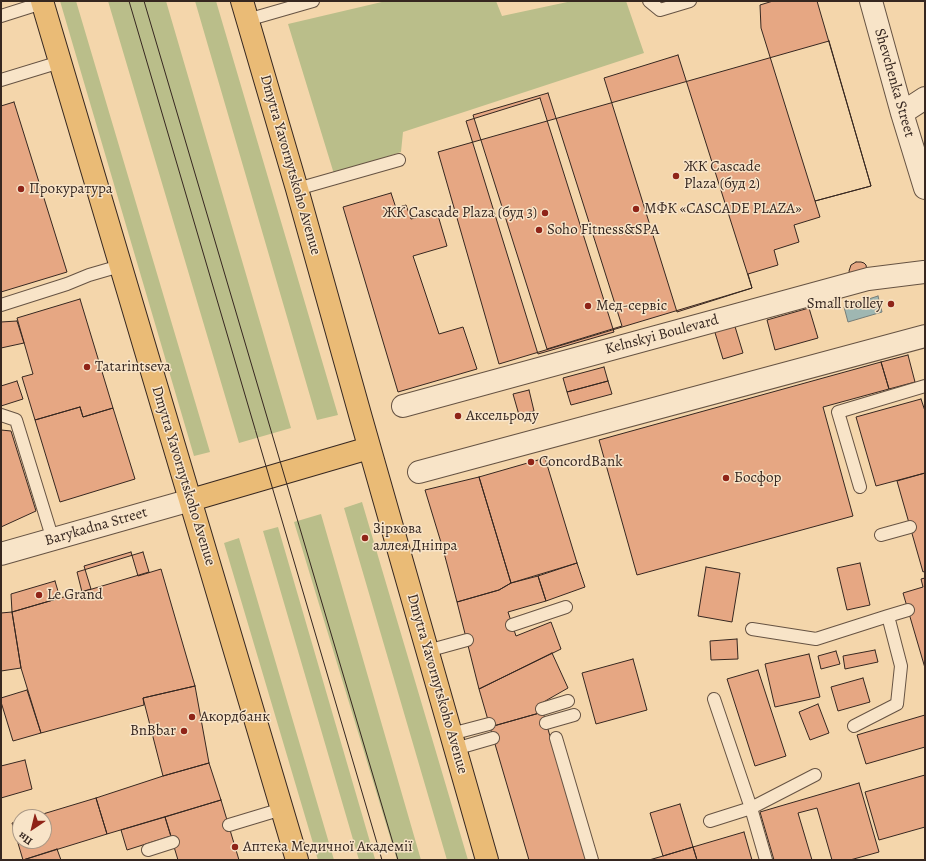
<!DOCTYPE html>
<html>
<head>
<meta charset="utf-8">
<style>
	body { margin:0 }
	#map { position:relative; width:926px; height:861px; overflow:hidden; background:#f4d6ab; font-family:Alegreya,serif }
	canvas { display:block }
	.frame { position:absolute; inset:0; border:2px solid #362720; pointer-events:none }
	.north { position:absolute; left:12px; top:809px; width:40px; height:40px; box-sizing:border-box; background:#f8e4c8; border:1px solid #aa9885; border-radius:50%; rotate:215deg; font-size:11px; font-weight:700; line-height:16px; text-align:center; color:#362720 }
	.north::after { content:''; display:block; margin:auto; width:14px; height:18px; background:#8f2418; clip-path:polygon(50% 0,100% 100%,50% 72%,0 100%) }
</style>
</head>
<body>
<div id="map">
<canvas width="926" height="861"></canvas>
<div class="frame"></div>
<div class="north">Пн</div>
</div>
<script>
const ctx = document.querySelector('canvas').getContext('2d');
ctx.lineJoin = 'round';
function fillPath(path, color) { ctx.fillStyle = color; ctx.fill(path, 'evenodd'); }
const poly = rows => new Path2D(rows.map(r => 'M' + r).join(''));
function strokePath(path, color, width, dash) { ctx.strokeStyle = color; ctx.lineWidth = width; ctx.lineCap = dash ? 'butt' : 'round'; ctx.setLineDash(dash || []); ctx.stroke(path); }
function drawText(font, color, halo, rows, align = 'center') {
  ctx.font = font + ' Alegreya,serif'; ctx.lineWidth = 3; ctx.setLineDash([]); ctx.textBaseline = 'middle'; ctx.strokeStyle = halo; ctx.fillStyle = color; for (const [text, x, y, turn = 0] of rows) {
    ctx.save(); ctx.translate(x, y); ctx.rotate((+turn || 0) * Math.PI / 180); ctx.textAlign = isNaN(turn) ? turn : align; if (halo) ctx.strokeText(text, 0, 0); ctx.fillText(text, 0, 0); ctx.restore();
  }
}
const green = poly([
	[60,1,76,1,210,452,194,456],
	[108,1,166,1,291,428,239,443],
	[195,1,216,1,338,415,317,420],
	[386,1,496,1,502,16,572,1,626,1,644,53,403,132,401,152,334,174,288,24],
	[362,502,468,860,447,860,344,508],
	[321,514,421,860,397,860,294,522],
	[278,527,375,859,359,860,263,531],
	[239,538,334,860,318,860,224,543]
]);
const water = poly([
	[878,296,882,312,848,322,844,307,878,296]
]);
const building = poly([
	[773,1,817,1,871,186,815,201,761,28,760,5,773,1],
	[829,41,871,186,815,201,820,217,794,225,799,242,774,250,778,265,748,274,752,288,499,364,438,152,829,41],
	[678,55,752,288,677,312,604,78,678,55],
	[548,93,622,326,547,349,473,115,548,93],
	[540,98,614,332,538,354,466,121,540,98],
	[14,102,67,272,1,292,1,106,14,102],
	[391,193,396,208,406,205,411,219,437,212,447,246,413,256,439,334,463,327,477,369,398,392,343,207,391,193],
	[856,262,861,262,864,263,866,265,867,271,850,274,849,271,851,265,856,262],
	[80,299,113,408,83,417,80,407,35,420,22,377,33,374,17,318,80,299],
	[809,308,818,338,775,350,767,320,809,308],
	[733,320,743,353,723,359,713,326,733,320],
	[17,321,24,343,1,348,1,322,17,321],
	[908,355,915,382,889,389,881,362,908,355],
	[881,362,889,389,823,407,853,516,637,575,599,440,881,362],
	[604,367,608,381,567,392,563,378,604,367],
	[17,381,23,399,1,406,1,386,17,381],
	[608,381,612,394,571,405,567,392,608,381],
	[529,390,534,411,519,415,513,394,529,390],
	[921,399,925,411,925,473,876,486,856,417,921,399],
	[80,407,83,417,113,408,135,479,60,502,35,420,80,407],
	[1,430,11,431,36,511,1,527,1,430],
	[545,458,577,563,511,583,479,477,545,458],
	[925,473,925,571,923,572,897,481,925,473],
	[479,477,511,583,499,590,457,602,443,549,425,490,479,477],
	[131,552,138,576,161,569,195,686,143,698,144,705,41,733,21,668,12,612,91,589,84,566,131,552],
	[143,552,149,572,82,592,77,572,143,552],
	[577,563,585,587,546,601,538,576,577,563],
	[860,563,870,605,847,610,837,568,860,563],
	[706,567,740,573,732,622,698,616,706,567],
	[538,576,546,601,508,612,516,636,551,622,561,649,479,689,457,602,499,590,511,583,538,576],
	[925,578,925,668,903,593,923,587,921,579,925,578],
	[55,581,60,598,12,612,11,594,55,581],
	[12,612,21,668,1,671,1,613,12,612],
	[737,639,738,659,711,660,710,641,737,639],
	[875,650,878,662,845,669,843,656,875,650],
	[836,651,840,664,821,669,818,656,836,651],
	[552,653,568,688,540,704,543,712,490,727,479,689,552,653],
	[809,654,820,697,775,707,765,664,809,654],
	[633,659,647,710,596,724,582,673,633,659],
	[758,670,786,756,755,766,727,679,758,670],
	[863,678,870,702,838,711,831,687,863,678],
	[195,686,209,763,163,776,143,698,195,686],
	[27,690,41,733,13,741,1,702,1,698,27,690],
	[818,704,829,733,810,740,799,712,818,704],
	[543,712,586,860,529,860,490,727,543,712],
	[925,715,925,747,866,764,857,735,925,715],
	[25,760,32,789,1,798,1,766,25,760],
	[209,763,221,800,107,834,96,798,163,776,209,763],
	[925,775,925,827,879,840,865,792,925,775],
	[859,783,879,852,850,860,832,860,817,808,798,813,812,860,774,860,760,812,859,783],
	[96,798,107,834,23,860,12,823,20,821,20,841,44,841,44,817,33,817,96,798],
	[221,800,239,860,178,860,165,817,221,800],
	[680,804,693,847,663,856,650,813,680,804],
	[165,817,171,836,127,850,121,830,165,817],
	[744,832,752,860,697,860,693,847,744,832],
	[693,847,697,860,649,860,663,856,693,847],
	[57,849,61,860,23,860,57,849]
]);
const lane = poly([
	[649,1,660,10,690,1],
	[1,16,42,3],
	[247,20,313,1],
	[1,80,60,62],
	[297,189,399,160],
	[1,305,67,284,89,275,120,266],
	[1,415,16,420,53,540],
	[860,487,838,412,925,386],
	[881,535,910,527],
	[512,625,566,607],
	[752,629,816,639,888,616],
	[427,651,467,640],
	[542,709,568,701],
	[546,723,574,715],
	[854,726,897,704,901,666,888,616,908,610],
	[451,734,489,724],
	[556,738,592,860],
	[455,749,493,738],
	[710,821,751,808,714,699],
	[229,825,282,809],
	[148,850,173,842],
	[766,860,751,808,815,775]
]);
const street = poly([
	[871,1,902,113,925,188],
	[902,113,925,98],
	[403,406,868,279,924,272],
	[419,472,925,336],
	[1,554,191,500]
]);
const primary = poly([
	[42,1,297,860],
	[242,1,297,189,361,418,487,860],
	[191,500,369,448]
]);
const tram = poly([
	[129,1,382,860],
	[144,1,398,860]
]);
const markers = [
	[676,176,4,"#8f2418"],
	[21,189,4,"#8f2418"],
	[636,209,4,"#8f2418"],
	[545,213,4,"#8f2418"],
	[539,230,4,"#8f2418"],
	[891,304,4,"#8f2418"],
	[588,306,4,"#8f2418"],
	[87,367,4,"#8f2418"],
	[458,416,4,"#8f2418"],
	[531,462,4,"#8f2418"],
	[726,478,4,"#8f2418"],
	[365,538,4,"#8f2418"],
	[39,595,4,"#8f2418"],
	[192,717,4,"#8f2418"],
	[184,731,4,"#8f2418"],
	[235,847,4,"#8f2418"]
];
const streetNames = [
	["Shevchenka Street",894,83,74],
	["Dmytra Yavornytskoho Avenue",290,165,74],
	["Kelnskyi Boulevard",662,335,-15],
	["Dmytra Yavornytskoho Avenue",183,476,73],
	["Barykadna Street",96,527,-16],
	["Dmytra Yavornytskoho Avenue",437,684,74]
];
const poiNames = [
	["ЖК Cascade",684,167],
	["Plaza (буд 2)",684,184],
	["Прокуратура",29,189],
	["МФК «CASCADE PLAZA»",644,209],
	["ЖК Cascade Plaza (буд 3)",537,213,"right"],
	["Soho Fitness&SPA",547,230],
	["Small trolley",883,304,"right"],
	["Мед-сервіс",596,306],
	["Tatarintseva",95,367],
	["Аксельроду",466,416],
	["ConcordBank",539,462],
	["Босфор",734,478],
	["Зіркова",373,529],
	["аллея Дніпра",373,546],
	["Le Grand",47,595],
	["Акордбанк",200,717],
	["BnBbar",176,731,"right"],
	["Аптека Медичної Академії",243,847]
];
fillPath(green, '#babe8a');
fillPath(water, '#9fb7b2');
strokePath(water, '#757d78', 1);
fillPath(building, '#e6a783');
strokePath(building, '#362720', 1);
strokePath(lane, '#665343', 14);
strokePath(street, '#665343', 24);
strokePath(primary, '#362720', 24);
strokePath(lane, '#f8e4c8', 12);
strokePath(street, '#f8e4c8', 22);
strokePath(primary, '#eabb76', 22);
strokePath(tram, '#362720', 1);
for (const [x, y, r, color] of markers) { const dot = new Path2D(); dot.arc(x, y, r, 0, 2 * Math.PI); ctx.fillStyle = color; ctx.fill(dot); strokePath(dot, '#f8e4c8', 1.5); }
drawText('15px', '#362720', '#f8e4c8', streetNames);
drawText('15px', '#362720', '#f8e4c8', poiNames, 'left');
</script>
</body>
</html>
